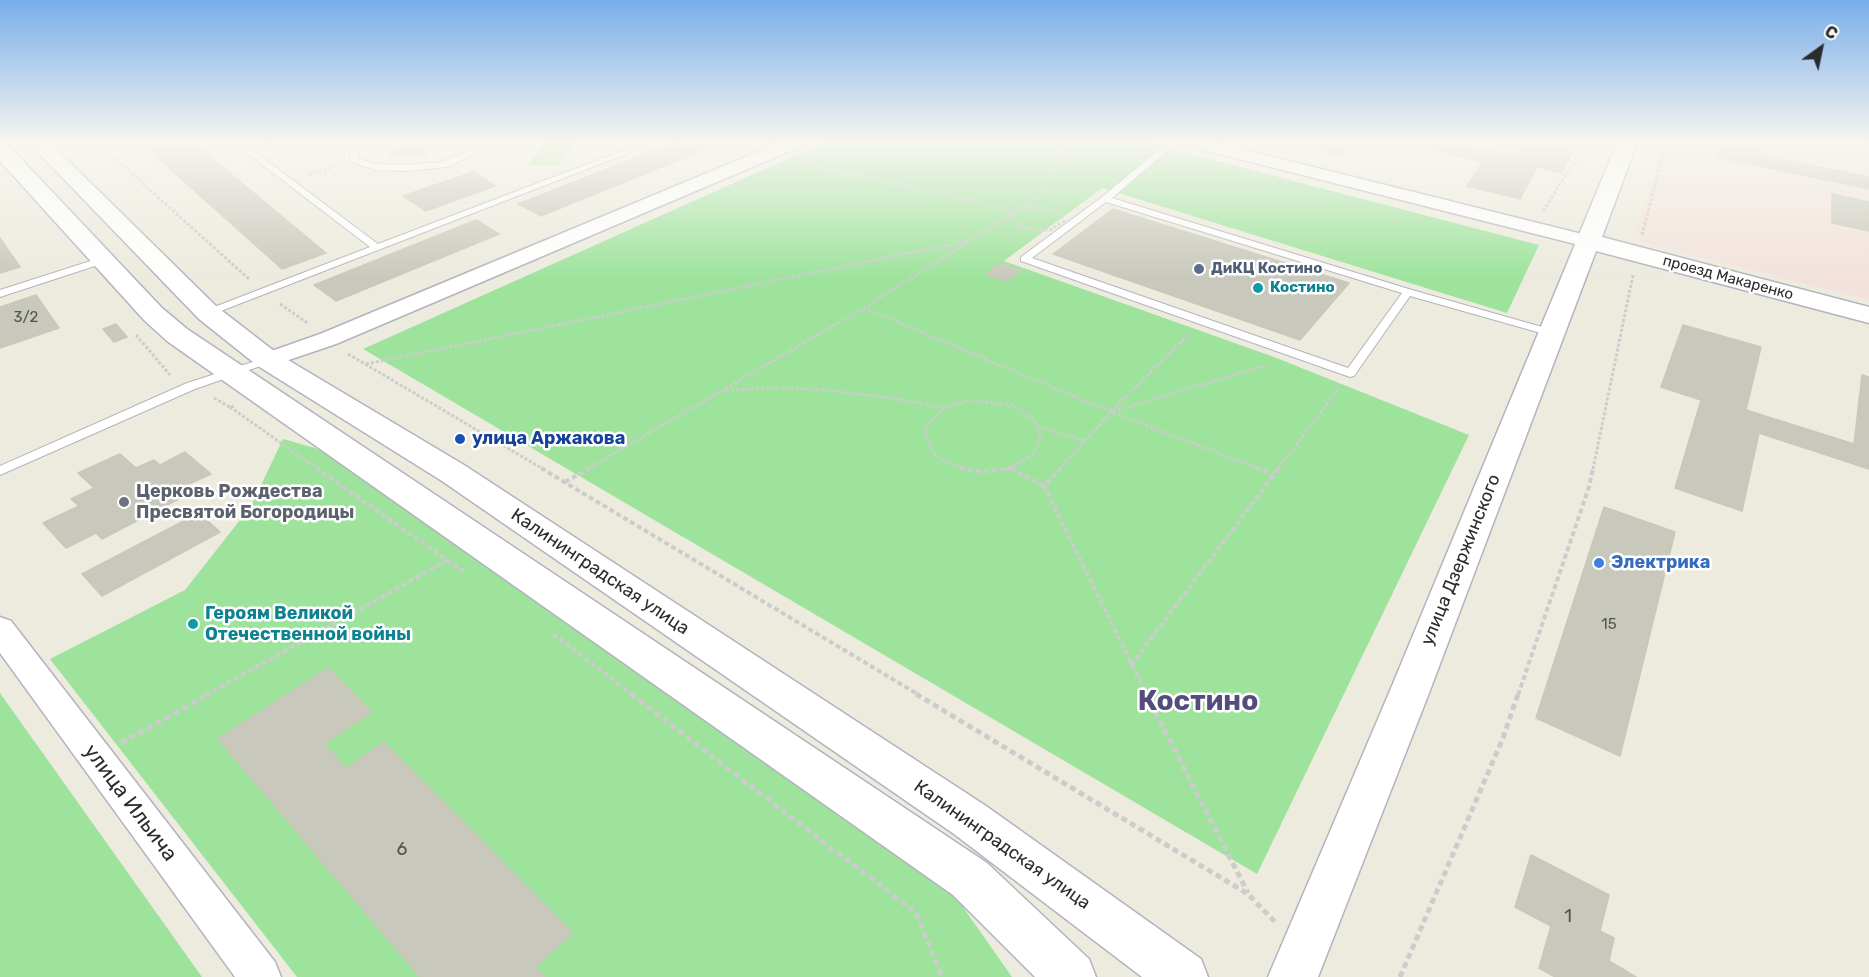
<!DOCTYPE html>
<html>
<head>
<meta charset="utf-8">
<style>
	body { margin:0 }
	#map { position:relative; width:1869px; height:977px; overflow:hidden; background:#edebde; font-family:Rubik,sans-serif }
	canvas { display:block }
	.north { position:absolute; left:1791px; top:18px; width:60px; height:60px; -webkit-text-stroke:4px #fff; paint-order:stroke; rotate:33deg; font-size:16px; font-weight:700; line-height:24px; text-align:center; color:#2c2c2c }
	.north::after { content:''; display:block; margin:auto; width:21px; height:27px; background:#2c2c2c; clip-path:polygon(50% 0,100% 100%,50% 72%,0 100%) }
</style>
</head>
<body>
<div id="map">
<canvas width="1869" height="977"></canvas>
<div class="north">С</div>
</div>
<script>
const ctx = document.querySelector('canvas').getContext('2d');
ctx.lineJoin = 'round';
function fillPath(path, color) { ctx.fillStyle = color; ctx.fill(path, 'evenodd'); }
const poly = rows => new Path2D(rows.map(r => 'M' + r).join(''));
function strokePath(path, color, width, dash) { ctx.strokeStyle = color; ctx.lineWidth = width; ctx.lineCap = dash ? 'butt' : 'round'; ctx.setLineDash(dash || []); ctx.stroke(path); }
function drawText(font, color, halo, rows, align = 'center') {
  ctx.font = font + ' Rubik,sans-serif'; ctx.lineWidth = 5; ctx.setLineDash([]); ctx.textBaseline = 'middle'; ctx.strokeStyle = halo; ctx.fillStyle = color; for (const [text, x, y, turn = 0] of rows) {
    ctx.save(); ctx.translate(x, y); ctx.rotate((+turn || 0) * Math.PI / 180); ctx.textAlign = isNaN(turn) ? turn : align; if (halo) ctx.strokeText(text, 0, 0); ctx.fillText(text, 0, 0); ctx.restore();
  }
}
const medical = poly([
	[1664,143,1869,143,1869,300,1632,239]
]);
const green = poly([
	[823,143,1148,143,1539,245,1507,313,1102,188,1004,261,1274,357,1469,435,1257,874,363,349],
	[283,439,315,448,347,465,949,887,1012,977,297,977,50,659,185,590,251,506],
	[0,693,202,977,0,977]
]);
const pitch = poly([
	[544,143,575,143,559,165,528,165]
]);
const building = poly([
	[141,143,194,143,326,253,282,269,141,143],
	[271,143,300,143,274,151,267,144,271,143],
	[402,143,443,143,438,148,431,148,424,156,389,156,402,143],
	[673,143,702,143,711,147,541,216,518,204,673,143],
	[1304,143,1354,143,1342,156,1301,146,1304,143],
	[1400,143,1455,143,1516,156,1524,143,1577,143,1562,173,1537,167,1520,199,1467,186,1483,162,1400,143],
	[1719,143,1762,143,1760,155,1869,177,1869,189,1716,157,1719,143],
	[473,172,495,186,426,211,403,196,473,172],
	[1832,194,1869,202,1869,231,1832,223,1832,194],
	[1113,209,1349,283,1300,340,1053,254,1113,209],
	[476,220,499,234,336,301,314,285,476,220],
	[0,238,20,267,0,273,0,238],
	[1000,263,1021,271,1006,281,986,274,1000,263],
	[36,295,59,328,0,348,0,307,36,295],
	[116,324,127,337,114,342,103,329,116,324],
	[1683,325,1761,347,1746,410,1854,444,1862,375,1869,377,1869,469,1759,433,1742,511,1675,488,1701,400,1661,387,1683,325],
	[185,452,211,474,187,485,194,491,102,539,96,533,66,548,43,523,79,506,71,499,94,488,78,473,120,454,136,468,154,460,160,465,185,452],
	[1604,507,1675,532,1620,756,1536,718,1604,507],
	[199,513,220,532,102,596,82,574,199,513],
	[328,668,372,712,324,744,346,768,384,742,573,933,535,967,545,977,420,977,218,739,328,668],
	[1531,855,1609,895,1600,931,1614,938,1609,961,1636,977,1555,977,1539,968,1551,926,1515,907,1531,855]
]);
const pathFar2 = poly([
	[98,143,249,279],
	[801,163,1016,211],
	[309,175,339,165],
	[1039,207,1060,213,1064,221,1050,230,1033,230,1014,222,1012,218,1017,211,1039,207],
	[1543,211,1586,143],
	[1642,235,1666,143],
	[280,304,309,324],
	[864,308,1111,412,1260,469],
	[136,335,170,375],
	[348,354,543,469],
	[366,364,969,241],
	[721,391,767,388,812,389,879,396,945,408],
	[214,398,230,407,234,406],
	[230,407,318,469],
	[1111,411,1189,334],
	[1038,427,1085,441,1111,412,1268,365],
	[1011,468,1013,469],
	[587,469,864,308,1043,194,1066,143],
	[963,469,940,459,931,450,926,432,928,423,945,408,970,400,1012,405,1032,419,1038,427,1040,437,1038,446,1032,455,1011,468,1002,469],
	[1059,469,1085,441],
	[1278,469,1339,388],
	[1593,469,1633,275]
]);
const pathFar1 = poly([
	[316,468,463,571],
	[541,468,919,695],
	[960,468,981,472,1012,468],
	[1011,468,1044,486],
	[1061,468,1044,486,1147,695],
	[1256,468,1273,474],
	[565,482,590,468],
	[553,634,633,695],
	[1131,665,1279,468],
	[206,695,448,560],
	[1518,695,1589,487,1593,468]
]);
const path = poly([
	[631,694,916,913,942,977],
	[916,694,1248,894,1276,923],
	[1146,694,1248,893],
	[121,743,209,694],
	[1400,977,1503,738,1518,694]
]);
const lane = poly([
	[234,143,243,143,378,244,643,143,654,143,208,316,203,313,204,311,370,247,234,143],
	[349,143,357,143,358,159,376,164,405,165,442,162,464,152,472,143,480,143,470,156,447,167,405,171,375,170,351,162,349,143],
	[1167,143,1176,143,1112,198,1412,290,1556,331,1558,333,1556,335,1548,335,1410,296,1354,376,1350,377,1021,261,1021,257,1102,197,1167,143],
	[1106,202,1402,293,1348,368,1032,258,1106,202],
	[1237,143,1245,143,1236,153,1230,153,1229,151,1237,143],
	[103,257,107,258,107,262,0,297,0,290,103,257],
	[268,357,272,358,274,360,272,362,195,389,0,475,0,466,187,383,268,357]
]);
const street = poly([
	[779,143,801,143,799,147,336,344,268,367,260,365,256,360,260,355,320,334,779,143],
	[1190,143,1217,143,1594,237,1597,241,1594,245,1587,247,1192,147,1190,143],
	[0,617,11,621,275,962,281,977,235,977,0,653,0,617]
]);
const secondary = poly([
	[0,143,7,144,162,308,187,329,987,863,1089,959,1096,977,1035,977,953,895,167,341,144,320,0,161,0,143],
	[29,143,50,143,217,307,278,354,464,465,986,806,1201,959,1208,977,1142,977,954,834,442,481,258,366,199,319,29,143],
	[1617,143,1637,143,1602,237,1869,307,1869,323,1596,251,1429,693,1318,977,1268,977,1389,693,1617,143]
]);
const markers = [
	[1199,269,6,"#5c6f8a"],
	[1258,288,6,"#0f9aa8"],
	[460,439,6,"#1a4fb4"],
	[124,502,6,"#6b7280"],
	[1599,563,6,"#3f7fe0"],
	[193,624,6,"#0f9aa8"]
];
const farServicenames = [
	["ДиКЦ Костино",1211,269]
];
const farStreetnames = [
	["проезд Макаренко",1728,278,15]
];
const farCulturenames = [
	["Костино",1270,288]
];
const numberNames = [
	["3/2",26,318],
	["15",1609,625]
];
const transitNames = [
	["улица Аржакова",472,439]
];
const worshipNames = [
	["Церковь Рождества",136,492],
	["Пресвятой Богородицы",136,513]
];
const streetNames = [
	["улица Дзержинского",1461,560,-68],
	["Калининградская улица",600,572,34],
	["Калининградская улица",1002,845,35]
];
const shopNames = [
	["Электрика",1611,563]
];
const cultureNames = [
	["Героям Великой",205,614],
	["Отечественной войны",205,635]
];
const nearNumbernames = [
	["6",402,850],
	["1",1568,917]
];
const nearStreetnames = [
	["улица Ильича",130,803,53]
];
const nearDistrictnames = [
	["Костино",1198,702]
];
fillPath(medical, '#f3e2dc');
fillPath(green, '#9de39c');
fillPath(pitch, '#adea98');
fillPath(building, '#c9c8bd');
strokePath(building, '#c9c8b8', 1.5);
strokePath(lane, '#b3b2bf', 2);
strokePath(street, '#b3b2bf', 3);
strokePath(secondary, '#b3b2bf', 3);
strokePath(pathFar2, '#ccc', 3, [3, 2]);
strokePath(pathFar1, '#ccc', 4, [5, 3]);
strokePath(path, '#ccc', 5, [6, 4]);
fillPath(lane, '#fff');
fillPath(street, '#fff');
fillPath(secondary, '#fff');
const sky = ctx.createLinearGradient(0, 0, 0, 279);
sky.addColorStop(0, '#79aeea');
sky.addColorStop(0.51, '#f7f6f0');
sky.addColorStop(1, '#f7f6f000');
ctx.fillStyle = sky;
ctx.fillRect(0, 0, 1869, 279);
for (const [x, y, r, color] of markers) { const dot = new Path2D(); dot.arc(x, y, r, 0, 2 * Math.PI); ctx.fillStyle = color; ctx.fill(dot); strokePath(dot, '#fff', 2); }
drawText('bold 15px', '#4e5e75', '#fff', farServicenames, 'left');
drawText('15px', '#2c2c2c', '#fff', farStreetnames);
drawText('bold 15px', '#0d838f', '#fff', farCulturenames, 'left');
drawText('15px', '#535350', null, numberNames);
drawText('bold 18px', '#164399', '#fff', transitNames, 'left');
drawText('bold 18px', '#5b616d', '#fff', worshipNames, 'left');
drawText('18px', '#2c2c2c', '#fff', streetNames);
drawText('bold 18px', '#366cbe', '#fff', shopNames, 'left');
drawText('bold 18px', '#0d838f', '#fff', cultureNames, 'left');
drawText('18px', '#535350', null, nearNumbernames);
drawText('21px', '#2c2c2c', '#fff', nearStreetnames);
drawText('bold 28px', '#534c7c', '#fff', nearDistrictnames);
</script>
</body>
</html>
